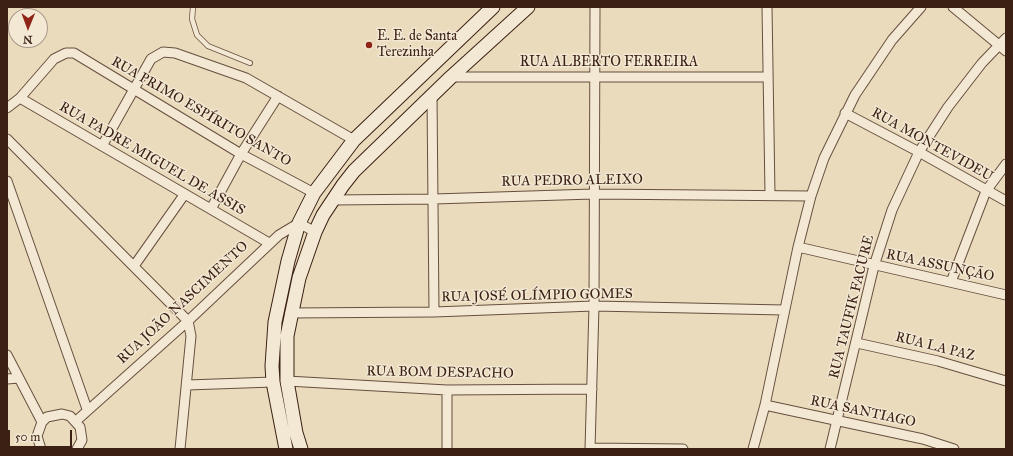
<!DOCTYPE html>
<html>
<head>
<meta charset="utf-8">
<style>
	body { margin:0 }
	#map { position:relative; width:1013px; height:456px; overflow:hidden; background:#ebdbbd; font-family:"IM FELL Great Primer",serif }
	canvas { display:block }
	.frame { position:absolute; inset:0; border:8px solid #3b2013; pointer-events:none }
	.north { position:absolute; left:8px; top:8px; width:40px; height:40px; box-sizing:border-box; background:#f2e8d4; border:1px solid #a99887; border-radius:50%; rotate:181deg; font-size:11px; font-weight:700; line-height:16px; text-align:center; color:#3b2013 }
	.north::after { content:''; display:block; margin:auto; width:14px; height:18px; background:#8f2418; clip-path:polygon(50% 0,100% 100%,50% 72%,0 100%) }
	.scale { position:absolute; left:8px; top:430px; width:64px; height:18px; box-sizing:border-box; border:2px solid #3b2013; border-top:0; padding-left:5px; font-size:12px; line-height:14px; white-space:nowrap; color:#3b2013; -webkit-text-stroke:3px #f2e8d4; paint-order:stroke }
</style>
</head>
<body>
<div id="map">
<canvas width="1013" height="456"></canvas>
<div class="frame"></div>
<div class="north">N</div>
<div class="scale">50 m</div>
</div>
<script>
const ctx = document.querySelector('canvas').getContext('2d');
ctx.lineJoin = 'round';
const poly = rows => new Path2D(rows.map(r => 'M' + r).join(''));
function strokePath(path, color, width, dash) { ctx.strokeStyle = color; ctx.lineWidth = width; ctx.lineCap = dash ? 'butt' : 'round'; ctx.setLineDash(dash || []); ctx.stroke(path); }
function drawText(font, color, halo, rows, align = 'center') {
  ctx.font = font + ' "IM FELL Great Primer",serif'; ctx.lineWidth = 3; ctx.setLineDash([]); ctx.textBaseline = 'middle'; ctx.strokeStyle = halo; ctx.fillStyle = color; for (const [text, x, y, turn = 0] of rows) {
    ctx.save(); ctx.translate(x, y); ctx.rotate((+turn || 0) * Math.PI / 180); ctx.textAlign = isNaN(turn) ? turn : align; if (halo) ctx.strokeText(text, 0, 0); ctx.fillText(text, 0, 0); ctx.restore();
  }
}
const service = poly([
	[193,7,192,19,197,35,208,46,250,63]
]);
const minor = poly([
	[767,7,770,194],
	[953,7,1006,51],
	[451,77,768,77],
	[432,96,434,312],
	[20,98,269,243],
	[7,108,20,98,54,59,66,53,74,53,241,154,314,193],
	[845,113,919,152,1006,201],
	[7,139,188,321,191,336,180,449],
	[102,146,151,59,163,52,175,53,246,78,354,140],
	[7,181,87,409],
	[333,200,434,199,593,194,811,196],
	[211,209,241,154,278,96],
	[798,247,1006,295],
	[134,266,184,195],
	[951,282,986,191,1006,164],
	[290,313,434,312,594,306,784,310],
	[857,343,938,361,1006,381],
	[7,355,42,422],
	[7,379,19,378],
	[287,381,447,390,592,389],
	[187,385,273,382],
	[765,405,923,439,954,449],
	[76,421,188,321,279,235,299,223,315,232],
	[590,448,683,449],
	[41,449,37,436,42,422,47,417,62,414,70,416,80,427,82,440,77,449],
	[447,449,447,390],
	[590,449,594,306,595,7],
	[753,449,765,405,798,247,811,196,824,158,855,95,892,40,921,7],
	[830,449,874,266,892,210,919,152,948,107,982,63,1006,38]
]);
const secondary = poly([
	[286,449,273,382,272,366,275,322,288,261,299,223,314,193,354,140,493,7],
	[301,449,296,433,287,381,287,336,299,278,315,232,323,215,343,185,354,171,451,77,528,7]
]);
const markers = [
	[369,45,4,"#8f2418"]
];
const poiNames = [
	["E. E. de Santa",377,37],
	["Terezinha",377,53]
];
const streetNames = [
	["RUA ALBERTO FERREIRA",609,63],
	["RUA PRIMO ESPÍRITO SANTO",201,112,30],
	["RUA MONTEVIDEU",932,145,29],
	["RUA PADRE MIGUEL DE ASSIS",152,159,30],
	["RUA PEDRO ALEIXO",572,181,-1],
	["RUA ASSUNÇÃO",940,266,12],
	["RUA JOSÉ OLÍMPIO GOMES",537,296,-1],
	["RUA JOÃO NASCIMENTO",183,303,-43],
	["RUA TAUFIK FACURE",852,307,-76],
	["RUA LA PAZ",935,347,14],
	["RUA BOM DESPACHO",440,373,1],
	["RUA SANTIAGO",863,412,12]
];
strokePath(service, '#674f3e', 6);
strokePath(minor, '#674f3e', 11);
strokePath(secondary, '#3b2013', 15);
strokePath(service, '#f2e8d4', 4.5);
strokePath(minor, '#f2e8d4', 9);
strokePath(secondary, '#f2e8d4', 13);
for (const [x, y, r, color] of markers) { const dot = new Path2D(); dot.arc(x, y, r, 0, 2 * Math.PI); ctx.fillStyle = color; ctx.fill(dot); strokePath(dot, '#f2e8d4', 1.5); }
drawText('14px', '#3b2013', '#f2e8d4', poiNames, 'left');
drawText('14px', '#3b2013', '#f2e8d4', streetNames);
</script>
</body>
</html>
